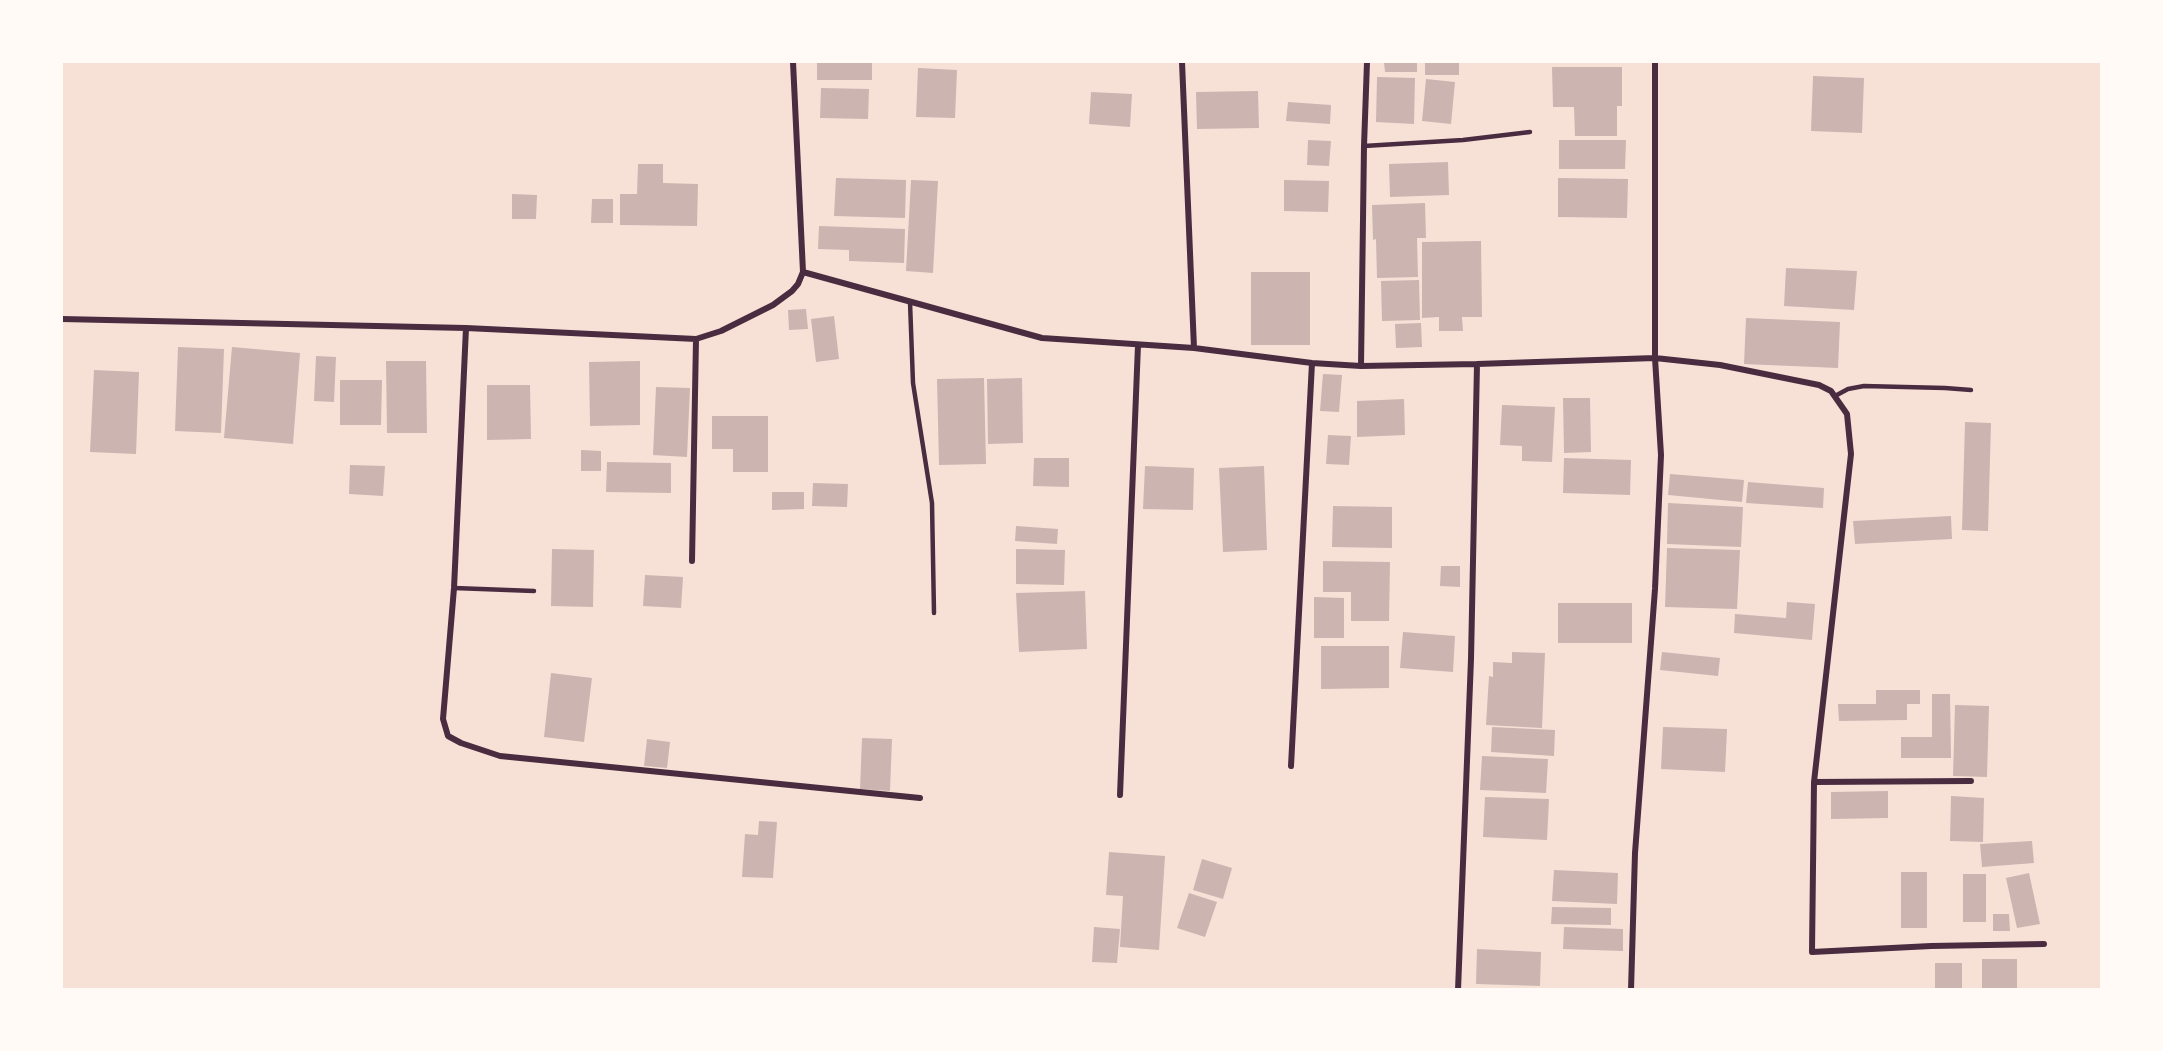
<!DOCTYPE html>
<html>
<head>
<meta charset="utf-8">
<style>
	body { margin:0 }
	#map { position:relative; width:2163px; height:1051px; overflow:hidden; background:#f7e1d7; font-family:Rubik,sans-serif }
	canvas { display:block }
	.frame { position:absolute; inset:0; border:63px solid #fffaf5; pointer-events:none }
</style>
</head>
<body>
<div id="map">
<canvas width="2163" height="1051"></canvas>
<div class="frame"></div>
</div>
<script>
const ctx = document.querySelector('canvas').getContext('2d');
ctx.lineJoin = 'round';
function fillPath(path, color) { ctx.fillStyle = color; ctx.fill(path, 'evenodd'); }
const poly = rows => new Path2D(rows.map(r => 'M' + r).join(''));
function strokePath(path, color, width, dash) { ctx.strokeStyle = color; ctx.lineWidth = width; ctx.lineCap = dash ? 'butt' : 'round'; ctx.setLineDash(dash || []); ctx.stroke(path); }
const building = poly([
	[817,62,872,62,872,80,817,80],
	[1384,62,1417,62,1417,72,1385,72],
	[1425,62,1459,62,1459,75,1425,75],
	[1552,67,1622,67,1622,106,1617,106,1617,136,1575,136,1574,107,1553,107],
	[918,68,957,70,955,118,916,117],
	[1813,76,1864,78,1862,133,1811,131],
	[1377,77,1415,78,1414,124,1376,122],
	[1426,79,1455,82,1451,124,1422,121],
	[821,88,869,89,868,119,820,118],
	[1258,91,1259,128,1197,129,1196,92],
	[1091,92,1132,94,1130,127,1089,124],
	[1288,102,1331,105,1330,124,1286,121],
	[1308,140,1331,141,1329,166,1307,165],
	[1559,140,1626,140,1625,169,1559,169],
	[1448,162,1449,195,1390,197,1389,164],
	[638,164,663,164,663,183,698,184,697,226,620,225,620,194,637,194],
	[836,178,906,180,905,218,834,216],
	[1558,178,1628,179,1627,218,1558,217],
	[911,180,938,181,933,273,906,271],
	[1284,180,1329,181,1328,212,1284,211],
	[512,194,537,195,536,219,512,219],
	[592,199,613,199,613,223,591,223],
	[1425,203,1426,238,1417,238,1418,277,1377,278,1376,239,1373,240,1372,205],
	[819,226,905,229,904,263,849,261,849,250,818,249],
	[1481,241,1482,317,1462,317,1463,331,1439,331,1439,317,1422,318,1422,242],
	[1786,268,1857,271,1854,310,1784,306],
	[1251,272,1310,272,1310,345,1251,345],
	[1419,280,1420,320,1382,321,1381,281],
	[806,309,808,329,789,330,788,310],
	[834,316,839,359,816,362,811,319],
	[1746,318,1840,322,1838,368,1744,364],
	[1421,323,1422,347,1396,348,1395,324],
	[178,347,224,349,221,433,175,431],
	[232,347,300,353,293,444,224,438],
	[316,356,336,357,334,402,314,401],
	[386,361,426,361,427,433,387,433],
	[640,361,640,425,590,426,589,362],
	[94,370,139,372,136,454,90,452],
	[1323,374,1342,375,1339,412,1320,411],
	[984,378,986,464,939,465,937,379],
	[1022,378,1023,443,988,444,987,379],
	[340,380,382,380,381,425,340,425],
	[487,385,530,385,531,439,487,440],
	[656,387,690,388,687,457,653,455],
	[1563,398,1590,398,1591,452,1564,453],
	[1404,399,1405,435,1357,437,1357,401],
	[1502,405,1555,407,1552,462,1522,461,1522,446,1500,445],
	[712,416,768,416,768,472,733,472,733,449,712,449],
	[1965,422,1991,423,1988,531,1962,530],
	[1328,435,1351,436,1349,465,1326,464],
	[581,450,601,451,601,471,581,471],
	[1034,458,1069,458,1069,487,1033,486],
	[1564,458,1631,460,1630,495,1563,493],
	[607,462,671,463,671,493,606,492],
	[350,465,385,466,383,496,349,494],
	[1145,466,1194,468,1193,510,1143,509],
	[1264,466,1267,550,1223,552,1219,468],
	[1670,474,1744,480,1742,502,1668,495],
	[1748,482,1824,488,1823,508,1746,503],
	[813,483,848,484,847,507,812,506],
	[772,492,804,492,804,509,772,510],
	[1668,503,1743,507,1741,547,1667,544],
	[1333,506,1392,507,1392,548,1332,547],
	[1951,516,1952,539,1855,544,1853,521],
	[1016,526,1058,529,1057,544,1015,541],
	[1667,548,1740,550,1737,609,1665,607],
	[552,549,594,550,593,607,551,606],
	[1016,549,1065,550,1064,585,1016,584],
	[1323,561,1390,562,1389,621,1351,621,1351,592,1323,592],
	[1441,566,1460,566,1460,587,1440,586],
	[645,575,683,577,681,608,643,606],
	[1085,591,1087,649,1019,652,1016,593],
	[1314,597,1344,598,1344,638,1314,638],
	[1787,602,1815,604,1812,640,1734,633,1735,614,1786,618],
	[1558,603,1632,603,1632,643,1558,643],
	[1403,632,1455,636,1453,672,1400,668],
	[1321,646,1389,646,1389,688,1321,689],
	[1512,652,1545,653,1542,728,1486,725,1489,676,1493,677,1493,662,1512,663],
	[1662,652,1720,658,1718,676,1660,670],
	[551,673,592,678,584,742,544,737],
	[1876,690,1920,690,1920,704,1907,704,1907,720,1839,721,1838,704,1876,704],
	[1932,694,1950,694,1951,758,1901,758,1901,737,1932,737],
	[1955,705,1989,706,1987,777,1953,776],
	[1492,727,1555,730,1554,756,1491,752],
	[1663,727,1727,729,1725,772,1661,769],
	[862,738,892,739,890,791,860,789],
	[647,739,670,742,667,768,644,766],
	[1482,756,1548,759,1546,793,1480,790],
	[1888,791,1888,818,1831,819,1831,792],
	[1951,796,1984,798,1983,842,1950,841],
	[1485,797,1549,799,1547,840,1483,837],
	[759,821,777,822,773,878,742,877,745,834,758,835],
	[2032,841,2034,863,1982,867,1980,844],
	[1109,852,1165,856,1159,950,1120,947,1123,896,1106,895],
	[1202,859,1232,868,1223,899,1193,890],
	[1554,870,1618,873,1617,904,1552,901],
	[1901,872,1927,872,1927,928,1901,928],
	[2029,873,2040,924,2017,928,2006,878],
	[1963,874,1986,874,1986,922,1963,922],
	[1189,893,1217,902,1205,937,1177,928],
	[1552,907,1611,908,1611,925,1551,924],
	[1993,914,2009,914,2010,931,1993,931],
	[1094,927,1120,929,1117,963,1092,962],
	[1564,927,1623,929,1623,951,1563,949],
	[1477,949,1541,952,1540,986,1476,984],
	[1982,959,2017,959,2017,990,1982,990],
	[1935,963,1962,963,1962,990,1935,990]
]);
const service = poly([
	[1364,146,1463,140,1530,132],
	[910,302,913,383,932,503,934,613],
	[1835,396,1848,389,1864,386,1945,388,1971,390],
	[454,588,534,591]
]);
const minor = poly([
	[1182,62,1194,348],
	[803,272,1042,338,1194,348,1312,363,1361,366,1477,364,1655,358,1720,365,1819,385,1831,391,1847,414,1851,454,1814,782,1812,952,1931,946,2044,944],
	[62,319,466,328,696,339,721,331,773,305,792,291,798,284,803,272,793,62],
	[466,328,454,588,443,719,448,736,461,743,500,756,920,798],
	[1361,366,1364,146,1367,62],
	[692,561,696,339],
	[1291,766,1312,363],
	[1814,782,1971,781],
	[1120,795,1138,345],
	[1458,990,1471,659,1477,364],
	[1631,990,1635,853,1655,589,1661,455,1655,358,1655,62]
]);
fillPath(building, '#ccb4b1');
strokePath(service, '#4a2c40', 4.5);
strokePath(minor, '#4a2c40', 6);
</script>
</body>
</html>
